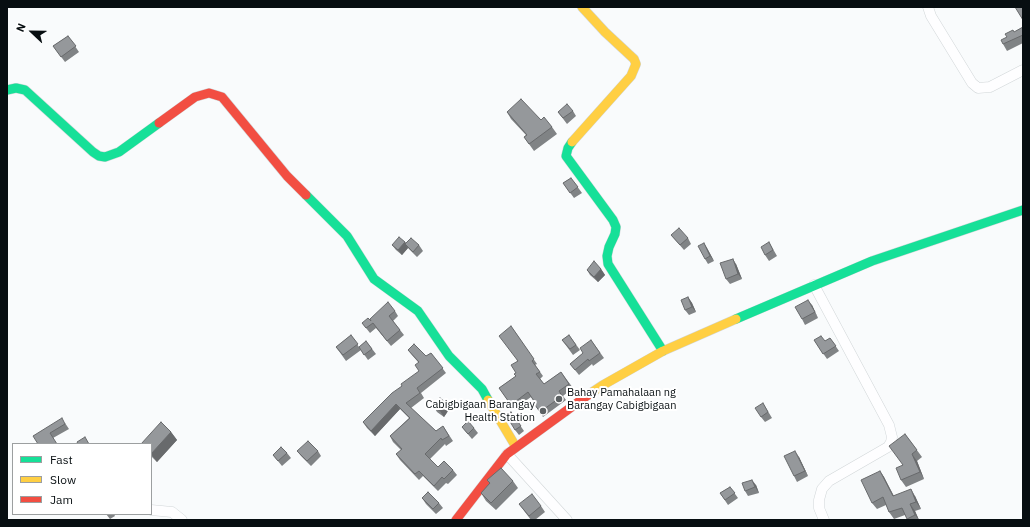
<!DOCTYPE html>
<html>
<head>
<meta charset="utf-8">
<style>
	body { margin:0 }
	#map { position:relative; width:1030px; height:527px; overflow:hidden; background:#f9fbfc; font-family:"IBM Plex Sans",sans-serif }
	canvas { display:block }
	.frame { position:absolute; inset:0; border:8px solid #070e11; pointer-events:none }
	.legend { position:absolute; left:12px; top:443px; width:140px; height:72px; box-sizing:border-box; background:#fff; border:1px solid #9c9fa0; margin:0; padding:5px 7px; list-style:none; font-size:12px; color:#070e11 }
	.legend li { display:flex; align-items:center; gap:8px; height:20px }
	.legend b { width:20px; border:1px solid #9c9fa0 }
	.north { position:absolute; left:12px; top:12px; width:40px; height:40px; -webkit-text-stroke:3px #fff; paint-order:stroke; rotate:292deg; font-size:11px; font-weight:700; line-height:16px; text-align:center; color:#070e11 }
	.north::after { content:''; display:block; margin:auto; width:14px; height:18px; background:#070e11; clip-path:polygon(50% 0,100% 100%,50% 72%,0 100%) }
</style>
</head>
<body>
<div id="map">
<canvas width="1030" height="527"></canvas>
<div class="frame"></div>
<ul class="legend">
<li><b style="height:5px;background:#16e098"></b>Fast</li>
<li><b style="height:5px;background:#ffcf43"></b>Slow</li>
<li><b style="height:5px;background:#f24e42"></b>Jam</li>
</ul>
<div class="north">N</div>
</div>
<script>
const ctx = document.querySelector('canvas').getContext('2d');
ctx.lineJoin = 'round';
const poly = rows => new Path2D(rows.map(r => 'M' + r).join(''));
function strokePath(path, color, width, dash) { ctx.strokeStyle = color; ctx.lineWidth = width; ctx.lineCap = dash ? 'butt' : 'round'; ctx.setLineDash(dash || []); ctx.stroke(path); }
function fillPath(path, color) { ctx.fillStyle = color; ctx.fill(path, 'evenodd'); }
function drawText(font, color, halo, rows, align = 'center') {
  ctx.font = font + ' "IBM Plex Sans",sans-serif'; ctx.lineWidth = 4; ctx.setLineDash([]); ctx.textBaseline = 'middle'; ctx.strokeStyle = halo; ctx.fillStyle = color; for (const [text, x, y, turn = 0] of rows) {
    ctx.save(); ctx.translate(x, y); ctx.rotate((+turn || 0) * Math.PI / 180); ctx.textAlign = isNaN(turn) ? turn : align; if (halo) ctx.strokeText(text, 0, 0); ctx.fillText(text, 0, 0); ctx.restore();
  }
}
const street = poly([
	[928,7,931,16,972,83,978,88,990,87,1023,70],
	[814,285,889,425,892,437,891,442,888,447,829,481,822,489,819,500,819,508,824,520],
	[507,454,567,520],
	[151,510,172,512,182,520]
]);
const fast = poly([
	[7,90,16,88,25,90,93,152,99,156,105,157,119,152,159,123],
	[572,142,568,148,566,156,613,220,616,227,615,234,609,247,607,256,608,264,663,351],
	[306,195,347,236,374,279,418,311,449,356,482,389,488,400],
	[736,319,872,261,1023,210]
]);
const slow = poly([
	[572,142,631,76,636,64,634,59,605,32,582,7],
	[588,395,603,385,663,351,736,319],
	[488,400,516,447]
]);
const jam = poly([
	[159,123,195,97,209,93,222,97,287,176,306,195],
	[456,520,507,454,588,395]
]);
const wall = poly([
	[1023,27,1023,43,1007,51,1003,44,1015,32],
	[68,36,79,52,65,62,53,46],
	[573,111,576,116,567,124,558,112],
	[507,112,541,120,552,127,557,134,534,151,524,137,526,135,511,119],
	[571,178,582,193,574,198,563,183],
	[671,235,688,238,691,244,684,250],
	[405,242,406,243,419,245,423,251,417,257,408,248,402,255,396,250,392,245],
	[769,242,777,256,769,261,765,255],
	[704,243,707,248,714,261,708,264,705,259],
	[736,264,742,279,730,284,726,279],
	[601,269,605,275,598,282,590,275,587,270],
	[688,297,692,303,696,312,689,315,685,310],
	[812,305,818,318,805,325,802,319],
	[395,311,398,316,393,321,404,335,391,346,376,328,370,333,362,323],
	[511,326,537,364,535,365,543,376,540,379,544,384,561,372,573,388,563,396,566,400,543,417,535,405,536,404,531,397,514,409,499,388,516,376,517,361],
	[351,335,359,347,366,341,376,354,368,360,361,350,346,361,336,347],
	[569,335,580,350,573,355,562,340],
	[830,338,839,351,827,359,814,340,825,341],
	[591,340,604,358,593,366,592,364,579,375,570,364,583,353],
	[408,350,426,356,431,353,446,373,421,393,424,398,411,408,436,431,443,426,453,441,446,446,445,444,430,459,438,467,453,470,457,475,448,484,446,483,438,491,423,476,419,480,400,460,396,454,401,450,393,442,390,436,409,418,400,409,375,436,367,428,363,422,402,386,419,371,418,362,412,355],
	[446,403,450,408,444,417,437,412,434,407],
	[763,403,772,418,765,422,761,417],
	[511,412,524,431,519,435,515,430],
	[65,423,69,429,53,438,33,436],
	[462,427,474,428,478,433,472,439,466,432],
	[171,432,177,440,157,462,151,456,151,444],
	[905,434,922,457,917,461,924,479,906,487,901,480],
	[297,451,318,451,321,456,311,466,301,456],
	[287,453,291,458,282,466,273,455],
	[799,457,808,476,797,482,794,476],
	[880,471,884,477,894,496,915,496,921,509,915,511,919,520,908,520,905,515,894,519,889,512,886,505,877,509,872,503],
	[487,480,513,481,518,488,496,510,486,501,481,493,490,484],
	[756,485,759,493,748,496,745,491],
	[730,487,738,498,728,505,720,493],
	[422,498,439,503,443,508,436,514,426,504],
	[519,504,541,506,545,512,535,520,531,520],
	[106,514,114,514,115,516,110,519]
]);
const shadedWall = poly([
	[405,242,409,247,405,244,408,248,402,255,398,250],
	[704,243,707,248,714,261,710,256],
	[733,259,736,264,742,279,738,274],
	[601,269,605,275,598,282,594,277],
	[688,297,692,303,696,312,692,307],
	[808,300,812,305,818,318,815,312],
	[446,403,450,408,444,417,440,411],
	[396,404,400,409,375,436,371,431],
	[171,432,177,440,157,462,151,454],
	[795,451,799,457,808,476,805,471],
	[912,454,917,461,924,479,920,472],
	[880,471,884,477,897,503,893,496],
	[752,480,756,485,759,493,755,487],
	[911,489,915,496,921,509,916,502],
	[910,504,915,511,919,520,915,515]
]);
const building = poly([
	[1015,7,1023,7,1023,20,1015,7],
	[1023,27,1023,35,1003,44,1001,40,1007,37,1005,34,1013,30,1014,32,1023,27],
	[68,36,76,46,61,57,53,46,68,36],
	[521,99,541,120,544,117,552,127,529,144,524,137,527,135,507,112,521,99],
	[567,104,573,111,563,118,558,112,567,104],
	[571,178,578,187,570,193,563,183,571,178],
	[679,228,688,238,680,245,671,235,679,228],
	[399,237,405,242,398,250,392,245,399,237],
	[411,238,419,245,413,252,405,244,411,238],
	[769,242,773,250,765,255,761,247,769,242],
	[704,243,710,256,705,259,698,246,704,243],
	[733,259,738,274,726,279,720,263,733,259],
	[594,261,601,269,594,277,587,270,594,261],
	[688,297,692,307,685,310,681,300,688,297],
	[808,300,815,312,802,319,795,307,808,300],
	[388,302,395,311,389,316,400,330,387,341,373,323,366,328,362,323,368,318,371,321,370,319,388,302],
	[511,326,534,359,532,361,540,372,536,374,544,384,561,372,569,384,559,391,562,396,540,412,535,405,536,404,528,392,511,405,499,388,516,376,514,374,516,373,511,365,518,361,499,336,511,326],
	[351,335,358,344,343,355,336,347,351,335],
	[569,335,576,345,570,349,562,340,569,335],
	[821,336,825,341,830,338,836,346,823,354,814,340,821,336],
	[591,340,600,353,589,361,588,359,575,370,570,364,583,353,580,348,591,340],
	[366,341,372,349,364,355,359,347,366,341],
	[414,344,426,356,431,353,443,368,417,388,420,393,406,403,436,431,443,426,449,436,442,440,441,438,425,454,438,467,444,461,453,470,444,479,442,477,434,486,419,471,415,474,396,454,402,449,390,436,410,418,396,404,371,431,363,422,392,393,402,386,401,384,419,371,415,365,419,362,408,350,414,344],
	[440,398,446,403,440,411,434,407,440,398],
	[763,403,768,412,761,417,755,408,763,403],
	[511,412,521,426,515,430,506,415,511,412],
	[62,418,65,424,50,433,57,444,38,444,33,436,62,418],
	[468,421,474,428,468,434,462,427,468,421],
	[161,422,171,432,151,454,151,444,141,444,161,422],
	[905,434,917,450,912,454,920,472,901,480,896,468,903,465,889,446,905,434],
	[85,437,89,444,78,444,77,442,85,437],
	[308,441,318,451,307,461,297,451,308,441],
	[281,447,287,453,278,461,273,455,281,447],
	[795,451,805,471,794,476,784,456,795,451],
	[501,468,513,481,491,503,481,493,490,483,487,480,501,468],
	[880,471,893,496,911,489,916,502,910,504,915,515,907,519,902,508,889,512,883,497,872,503,861,480,880,471],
	[752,480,755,487,745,491,742,483,752,480],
	[730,487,735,493,725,500,720,493,730,487],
	[428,492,439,503,433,509,422,498,428,492],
	[532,494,541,506,529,516,519,504,532,494]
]);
const markers = [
	[559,399,4,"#5c6163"],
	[543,411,4,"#5c6163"]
];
const poiNames = [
	["Bahay Pamahalaan ng",567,393],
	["Barangay Cabigbigaan",567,406],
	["Cabigbigaan Barangay",535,405,"right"],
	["Health Station",535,418,"right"]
];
strokePath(street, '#d1d6d8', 11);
strokePath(fast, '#d1d6d8', 10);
strokePath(slow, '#d1d6d8', 10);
strokePath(jam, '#d1d6d8', 10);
strokePath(street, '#fefeff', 10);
strokePath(fast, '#16e098', 9);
strokePath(slow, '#ffcf43', 9);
strokePath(jam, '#f24e42', 9);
fillPath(wall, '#808385');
fillPath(shadedWall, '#686a6c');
fillPath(building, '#95989b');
strokePath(building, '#686a6c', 1);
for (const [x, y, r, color] of markers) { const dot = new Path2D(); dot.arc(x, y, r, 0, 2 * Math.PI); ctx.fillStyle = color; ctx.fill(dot); strokePath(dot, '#fff', 1.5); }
drawText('11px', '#070e11', '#fff', poiNames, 'left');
</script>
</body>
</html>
